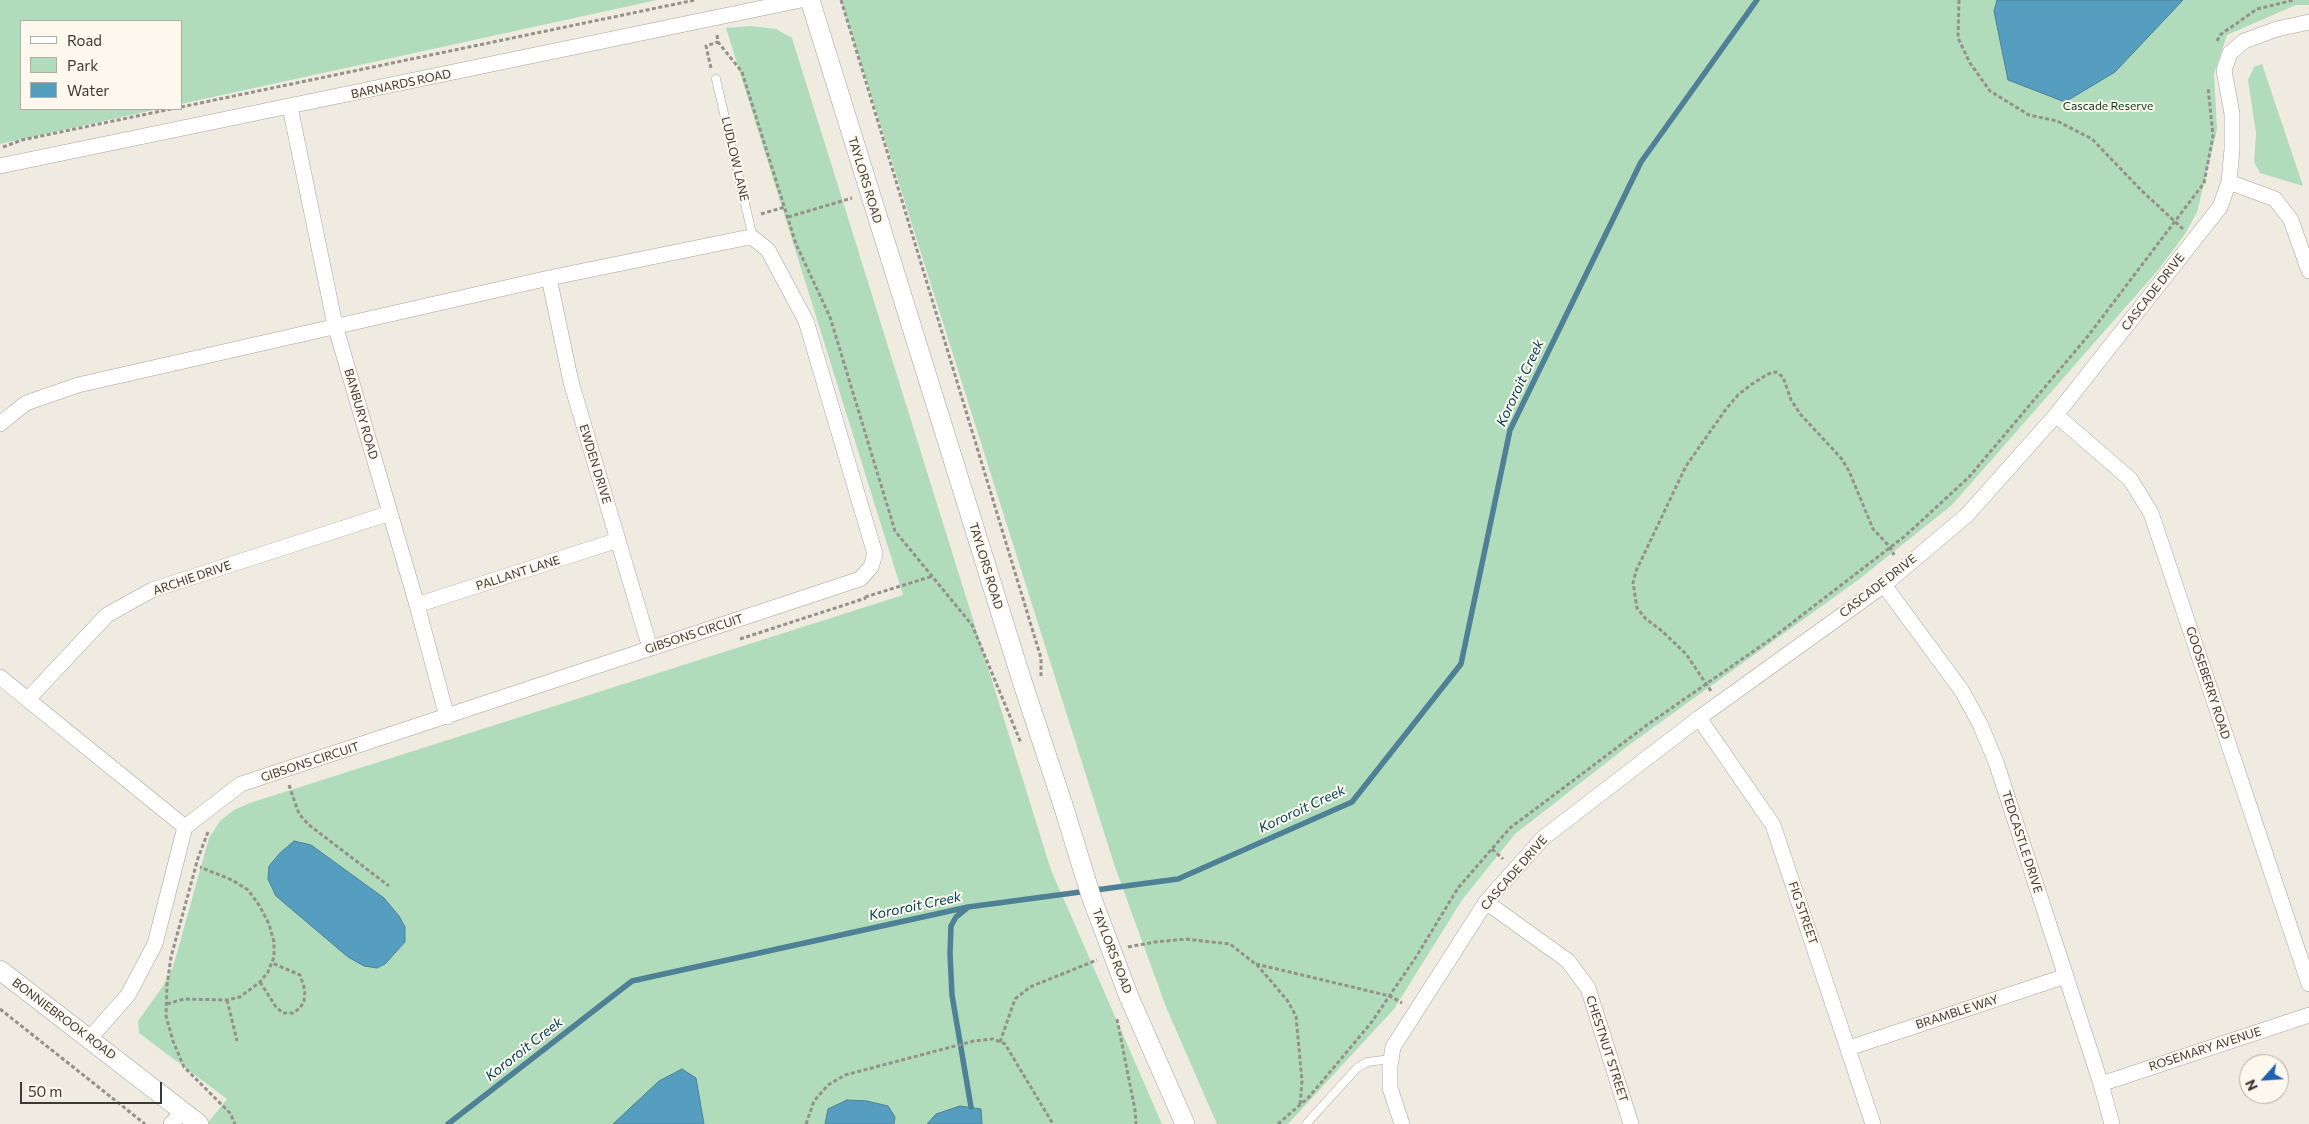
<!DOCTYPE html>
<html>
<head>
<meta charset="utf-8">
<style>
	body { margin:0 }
	#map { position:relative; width:2309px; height:1124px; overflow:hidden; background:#f0ebe1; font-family:Commissioner,sans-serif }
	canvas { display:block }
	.legend { position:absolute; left:20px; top:20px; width:162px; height:90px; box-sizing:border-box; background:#fdf8ee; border:1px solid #b0aca4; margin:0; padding:6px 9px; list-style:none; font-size:15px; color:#3c3a36 }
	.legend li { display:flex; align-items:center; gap:10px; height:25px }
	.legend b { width:25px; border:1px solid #b0aca4 }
	.north { position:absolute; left:2239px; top:1054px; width:50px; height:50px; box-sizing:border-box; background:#fdf8ee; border:1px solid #b0aca4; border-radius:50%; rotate:244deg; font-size:14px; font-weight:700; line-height:20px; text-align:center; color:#3c3a36 }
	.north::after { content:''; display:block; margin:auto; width:18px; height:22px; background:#2161b3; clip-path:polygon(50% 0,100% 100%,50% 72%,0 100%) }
	.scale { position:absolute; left:20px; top:1082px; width:142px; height:22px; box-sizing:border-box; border:2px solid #3c3a36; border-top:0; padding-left:6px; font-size:15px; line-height:18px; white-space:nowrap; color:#3c3a36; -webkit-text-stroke:4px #fdf8ee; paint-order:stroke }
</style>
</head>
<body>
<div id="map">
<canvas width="2309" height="1124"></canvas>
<ul class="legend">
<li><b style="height:6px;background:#fff"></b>Road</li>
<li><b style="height:14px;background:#b1dcbc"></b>Park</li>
<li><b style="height:14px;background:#559ebf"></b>Water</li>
</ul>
<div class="north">N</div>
<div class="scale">50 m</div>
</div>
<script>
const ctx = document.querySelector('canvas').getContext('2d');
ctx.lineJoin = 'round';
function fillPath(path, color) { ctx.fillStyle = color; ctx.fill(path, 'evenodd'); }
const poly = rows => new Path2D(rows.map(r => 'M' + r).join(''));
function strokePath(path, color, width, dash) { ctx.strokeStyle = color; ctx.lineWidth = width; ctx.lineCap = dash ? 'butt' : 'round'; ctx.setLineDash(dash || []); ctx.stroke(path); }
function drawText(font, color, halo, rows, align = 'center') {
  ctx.font = font + ' Commissioner,sans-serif'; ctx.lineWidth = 4; ctx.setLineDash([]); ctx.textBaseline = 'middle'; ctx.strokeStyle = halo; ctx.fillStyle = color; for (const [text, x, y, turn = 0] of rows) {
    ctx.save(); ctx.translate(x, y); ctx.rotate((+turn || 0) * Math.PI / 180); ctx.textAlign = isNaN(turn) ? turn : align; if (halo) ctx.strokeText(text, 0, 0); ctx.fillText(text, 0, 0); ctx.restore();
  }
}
const green = poly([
	[0,0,657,0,181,104,181,21,21,21,21,109,158,109,0,144],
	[841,0,2309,0,2309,5,2296,5,2227,35,2214,74,2217,130,2197,212,2185,234,2159,269,1952,505,1858,580,1629,745,1515,834,1462,900,1394,1009,1288,1124,1217,1124,1166,1007,1115,867],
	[750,26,776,29,792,38,1051,870,1162,1124,207,1124,227,1099,139,1033,138,1021,163,986,173,967,209,838,220,821,234,810,250,803,903,595,726,28],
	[2262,64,2303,186,2260,173,2254,162,2256,133,2248,80,2254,67]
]);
const water = poly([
	[1997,0,2183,0,2115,72,2065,102,2008,80,1994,11,1997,0],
	[294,841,311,845,384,898,399,916,405,927,405,942,385,964,377,968,364,966,348,957,276,896,268,879,269,866,280,853,294,841],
	[682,1069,696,1078,704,1124,613,1124,659,1081,682,1069],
	[847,1100,867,1101,888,1106,895,1117,894,1124,825,1124,828,1109,847,1100],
	[960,1106,981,1109,982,1124,927,1124,936,1114,960,1106]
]);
const stream = poly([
	[967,908,956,917,951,926,950,953,952,995,971,1107],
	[448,1124,632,981,968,907,1178,879,1352,802,1461,664,1510,430,1641,162,1757,0]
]);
const path = poly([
	[841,0,1041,658,1041,676],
	[1959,0,1958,38,1970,63,1990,91,2029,115,2057,121,2092,139,2141,190,2183,229],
	[717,35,718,42,742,72,796,244,830,317,895,531,972,625,1021,743],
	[2217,41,2220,35,2257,9,2294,0],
	[711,68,706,46,718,42],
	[181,107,695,0],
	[3,147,22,140,171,109],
	[761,214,785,207],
	[788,217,852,198],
	[865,597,933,576],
	[740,639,866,598],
	[1711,691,1686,654,1662,631,1646,619,1637,608,1633,583,1636,571,1686,466,1726,409,1738,395,1752,384,1768,374,1776,372,1783,377,1791,400,1801,415,1841,458,1849,471,1873,529,1890,547,1894,555],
	[289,785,299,814,309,825,389,886],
	[208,832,198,858,171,957,167,985,166,1016,173,1041,184,1067,230,1113,235,1124],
	[1492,849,1503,859],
	[1128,947,1155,942,1186,939,1230,944,1258,966,1287,1000,1296,1016,1302,1081,1300,1105],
	[1256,964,1390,996,1402,1003],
	[260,982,276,1007,283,1013,293,1013,300,1008,304,1001,305,990,300,975,272,963],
	[227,1000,237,1041],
	[167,1004,184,999,227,1000,240,997,260,982,268,972,274,957,274,942,269,924,259,905,248,890,232,880,200,867],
	[0,1009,145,1124],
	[1117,1019,1135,1110,1136,1124],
	[1000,1042,1015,999,1030,987,1097,960],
	[806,1124,814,1101,828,1085,845,1075,974,1041,993,1039,1005,1044,1053,1124],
	[1278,1124,1309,1097,1371,1023,1416,957,1458,888,1510,828,1647,725,1771,639,1905,536,1969,477,2088,336,2204,183,2213,136,2208,87]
]);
const service = poly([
	[716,79,753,238],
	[1307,1123,1357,1068,1367,1062,1391,1059]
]);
const minor = poly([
	[290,107,335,325,417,605,447,717],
	[0,166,801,0],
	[2229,182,2275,199,2291,220,2309,271],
	[549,278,571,382,650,648],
	[2056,415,2130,479,2151,513,2309,984],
	[0,424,26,403,78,385,549,278,745,238,753,238,768,250,806,321,875,554,871,567,860,579,241,784,185,827,0,677],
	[1884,585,1962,691,1980,724,1996,762,2101,1084,2112,1124],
	[417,605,618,540],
	[28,699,107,615,152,590,390,513],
	[1699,718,1773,825,1873,1124],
	[1486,902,1568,961,1588,988,1631,1124],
	[90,1038,128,995,155,944,185,827],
	[1849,1048,2066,976],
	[2101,1084,2309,1015],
	[171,1124,183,1111],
	[1402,1124,1390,1088,1390,1066,1393,1047,1486,902,1543,838,1699,718,1884,585,1967,515,2056,415,2220,207,2229,182,2232,149,2232,114,2224,70,2230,53,2244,41,2277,29,2309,22]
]);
const tertiary = poly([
	[810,0,1021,678,1063,805],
	[0,970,199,1124],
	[1129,997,1185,1124]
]);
const tertiaryBridge = poly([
	[1063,805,1091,896,1129,997]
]);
const streetNames = [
	["BARNARDS ROAD",401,84,-12],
	["LUDLOW LANE",735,159,77],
	["TAYLORS ROAD",865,180,73],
	["CASCADE DRIVE",2153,292,-52],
	["BANBURY ROAD",361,414,74],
	["EWDEN DRIVE",595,464,73],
	["TAYLORS ROAD",986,566,73],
	["PALLANT LANE",518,573,-18],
	["ARCHIE DRIVE",192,578,-19],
	["CASCADE DRIVE",1878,586,-38],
	["GIBSONS CIRCUIT",694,634,-18],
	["GOOSEBERRY ROAD",2208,683,72],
	["GIBSONS CIRCUIT",310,762,-18],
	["TEDCASTLE DRIVE",2022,842,72],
	["CASCADE DRIVE",1514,873,-49],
	["FIG STREET",1803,913,71],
	["TAYLORS ROAD",1112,951,69],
	["BRAMBLE WAY",1957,1012,-18],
	["BONNIEBROOK ROAD",64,1019,37],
	["CHESTNUT STREET",1607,1049,72],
	["ROSEMARY AVENUE",2205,1049,-18]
];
const parkNames = [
	["Cascade Reserve",2108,106]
];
const waterNames = [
	["Kororoit Creek",1520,383,-65],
	["Kororoit Creek",1302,809,-25],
	["Kororoit Creek",915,906,-12],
	["Kororoit Creek",524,1049,-38]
];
fillPath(green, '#b1dcbc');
fillPath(water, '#559ebf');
strokePath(water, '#4e8096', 1);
strokePath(stream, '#4e8096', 5.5);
strokePath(service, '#a7a299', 9);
strokePath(minor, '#a7a299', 16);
strokePath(tertiary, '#a7a299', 20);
strokePath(path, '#95918a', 3, [4, 2.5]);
strokePath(service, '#fff', 8);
strokePath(minor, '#fff', 15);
strokePath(tertiary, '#fff', 19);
strokePath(tertiaryBridge, '#a7a299', 20, []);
strokePath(tertiaryBridge, '#fff', 19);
drawText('12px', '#3c3a36', '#fdf8ee', streetNames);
drawText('12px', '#08381c', '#fdf8ee', parkNames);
drawText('italic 14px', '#004158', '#fdf8ee', waterNames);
</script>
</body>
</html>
